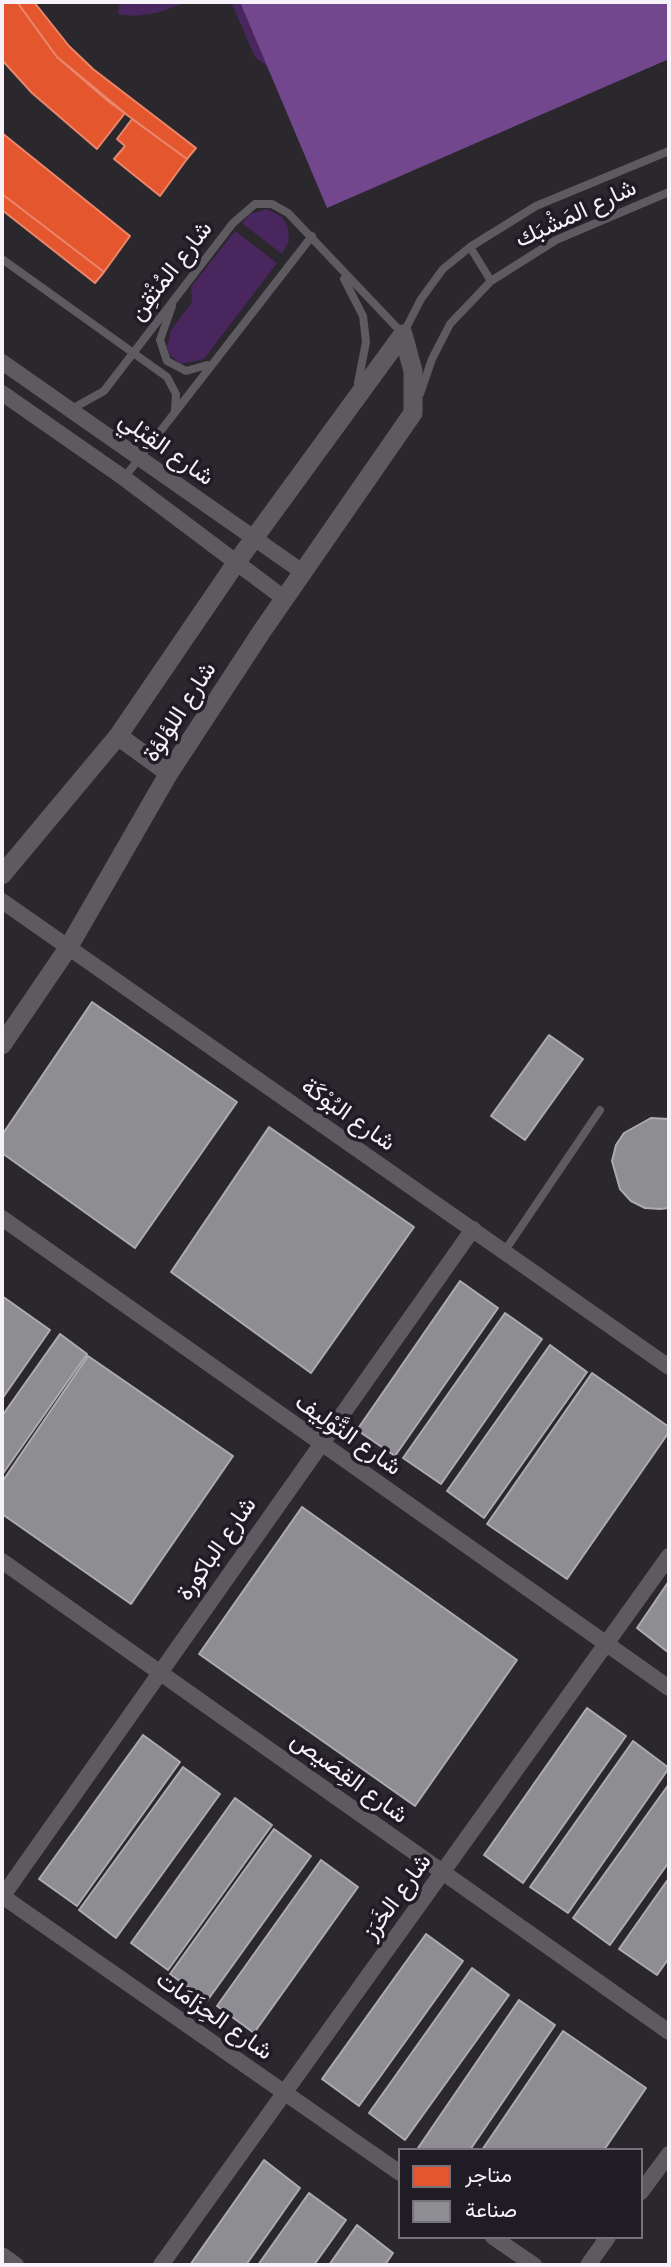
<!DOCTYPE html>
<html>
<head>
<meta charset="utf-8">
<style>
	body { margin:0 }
	#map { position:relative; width:671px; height:2267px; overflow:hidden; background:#2a272d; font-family:"Zilla Slab",Vazirmatn,serif }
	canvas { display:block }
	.frame { position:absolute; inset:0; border:4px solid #f7f2fa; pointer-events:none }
	.legend { position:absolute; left:398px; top:2148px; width:245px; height:91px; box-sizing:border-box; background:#211b26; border:2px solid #77717b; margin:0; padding:9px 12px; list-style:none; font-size:21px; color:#f7f2fa }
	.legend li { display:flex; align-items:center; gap:14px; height:35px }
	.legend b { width:35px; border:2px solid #77717b }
</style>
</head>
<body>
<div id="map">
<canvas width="671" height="2267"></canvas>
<div class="frame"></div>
<ul class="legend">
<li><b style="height:19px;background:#e4572e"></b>متاجر</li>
<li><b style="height:19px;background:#8d8d92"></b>صناعة</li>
</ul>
</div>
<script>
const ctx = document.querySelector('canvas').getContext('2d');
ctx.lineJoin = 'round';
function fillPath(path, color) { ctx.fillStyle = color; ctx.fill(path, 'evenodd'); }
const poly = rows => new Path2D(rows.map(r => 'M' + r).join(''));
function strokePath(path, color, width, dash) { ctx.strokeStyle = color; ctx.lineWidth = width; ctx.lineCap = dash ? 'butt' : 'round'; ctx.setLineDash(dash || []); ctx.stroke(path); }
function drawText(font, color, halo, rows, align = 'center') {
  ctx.font = font + ' "Zilla Slab",Vazirmatn,serif'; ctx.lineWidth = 7; ctx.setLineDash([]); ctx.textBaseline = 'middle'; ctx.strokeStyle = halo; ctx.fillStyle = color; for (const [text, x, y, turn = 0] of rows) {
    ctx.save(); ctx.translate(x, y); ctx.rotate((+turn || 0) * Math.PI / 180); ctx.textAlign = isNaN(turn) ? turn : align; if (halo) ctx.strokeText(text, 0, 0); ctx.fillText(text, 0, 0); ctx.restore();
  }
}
const green = poly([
	[120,2,187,2,157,13,134,16,118,14],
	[231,2,240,2,268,67,255,57],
	[267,209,282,217,288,228,289,241,282,254,242,223,250,214],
	[235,231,277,263,204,359,180,364,170,355,167,347,171,330,192,302,191,287]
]);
const water = poly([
	[240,2,669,2,669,59,327,208]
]);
const shops = poly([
	[2,2,17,2,57,57,125,113,97,149,32,93,2,60,2,2],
	[17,2,34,2,69,46,93,69,196,148,187,159,108,101,57,57,17,2],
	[132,119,187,159,160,196,114,159,125,146,117,139,132,119],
	[2,133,130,236,104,272,2,194,2,133],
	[2,194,104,272,95,283,2,210,2,194]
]);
const industry = poly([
	[92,1002,237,1102,135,1248,2,1153,2,1135,92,1002],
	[549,1035,583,1059,525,1140,491,1116,549,1035],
	[651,1118,669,1119,669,1208,660,1209,645,1208,631,1201,620,1189,612,1161,616,1145,624,1133,651,1118],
	[269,1127,414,1227,311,1373,171,1272,269,1127],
	[460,1281,498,1308,395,1456,357,1430,460,1281],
	[2,1296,50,1330,2,1399,2,1296],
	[505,1313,542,1339,441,1484,403,1458,505,1313],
	[60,1334,87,1354,2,1475,2,1416,60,1334],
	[550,1345,587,1372,484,1518,447,1491,550,1345],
	[88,1356,233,1456,131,1604,2,1514,2,1482,88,1356],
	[592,1373,669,1427,669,1432,567,1579,487,1524,592,1373],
	[302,1507,517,1660,415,1806,199,1654,302,1507],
	[669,1581,669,1653,637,1628,669,1581],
	[587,1708,626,1736,523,1883,484,1855,587,1708],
	[143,1735,180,1762,77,1906,39,1879,143,1735],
	[633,1741,669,1768,568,1913,530,1887,633,1741],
	[183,1767,220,1794,116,1938,79,1910,183,1767],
	[669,1784,669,1862,610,1945,573,1918,669,1784],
	[235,1798,272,1825,168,1970,131,1943,235,1798],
	[274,1829,311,1856,207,2001,170,1974,274,1829],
	[321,1860,358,1887,254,2033,217,2006,321,1860],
	[669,1878,669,1958,657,1975,619,1949,669,1878],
	[426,1934,463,1961,359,2106,322,2079,426,1934],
	[472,1968,509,1995,405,2140,369,2113,472,1968],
	[519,2000,555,2025,470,2150,421,2150,418,2148,519,2000],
	[563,2031,646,2088,604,2150,482,2150,563,2031],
	[264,2160,300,2188,246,2265,190,2265,264,2160],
	[309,2193,346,2220,314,2265,258,2265,309,2193],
	[357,2225,393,2253,385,2265,329,2265,357,2225]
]);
const service = poly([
	[470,247,491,281],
	[2,259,167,377,176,394,175,410],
	[344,279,363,316,366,342,358,383],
	[172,306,160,340,167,361,186,371,207,365],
	[420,394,432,359,450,324,491,281,556,240,669,192],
	[70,410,104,391,233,223,255,204,272,204,288,213,403,334,421,299,443,269,470,247,536,206,669,151],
	[124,478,312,236],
	[504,1252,600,1110]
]);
const minor = poly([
	[2,362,304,573],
	[2,393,124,478,285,599],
	[2,901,669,1367],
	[2,1218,669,1688],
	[2,1561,669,2032],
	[2,1896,400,2173],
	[2,1897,473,1229],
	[641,2192,669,2154],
	[493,2237,534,2265],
	[2,2255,16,2265],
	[161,2265,669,1556],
	[588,2265,608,2237]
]);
const tertiary = poly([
	[118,736,169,773],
	[2,875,118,736,236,563,403,334],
	[2,1045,68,948,169,773,262,631,413,413,413,371,403,334]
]);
const streetNames = [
	["شارع المَشْبَك",576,214,-25],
	["شارع المُتْقِن",171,271,-52],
	["شارع القِبْلي",166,449,35],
	["شارع اللؤلؤة",180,712,-57],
	["شارع البُوْكَة",348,1115,35],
	["شارع التَّوْلِيف",348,1435,35],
	["شارع الباكورة",217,1549,-55],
	["شارع القِصَيص",349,1778,36],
	["شارع الخَرَز",397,1897,-54],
	["شارع الحِزَامَات",214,2016,35]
];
fillPath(green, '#4a265e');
fillPath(water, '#73478d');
fillPath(shops, '#e4572e');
strokePath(shops, '#ea866b', 2);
fillPath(industry, '#8d8d92');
strokePath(industry, '#adabb1', 2);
strokePath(service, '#5d5a60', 8);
strokePath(minor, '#5d5a60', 16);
strokePath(tertiary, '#5d5a60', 19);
drawText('24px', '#f7f2fa', '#211b26', streetNames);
</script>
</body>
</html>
